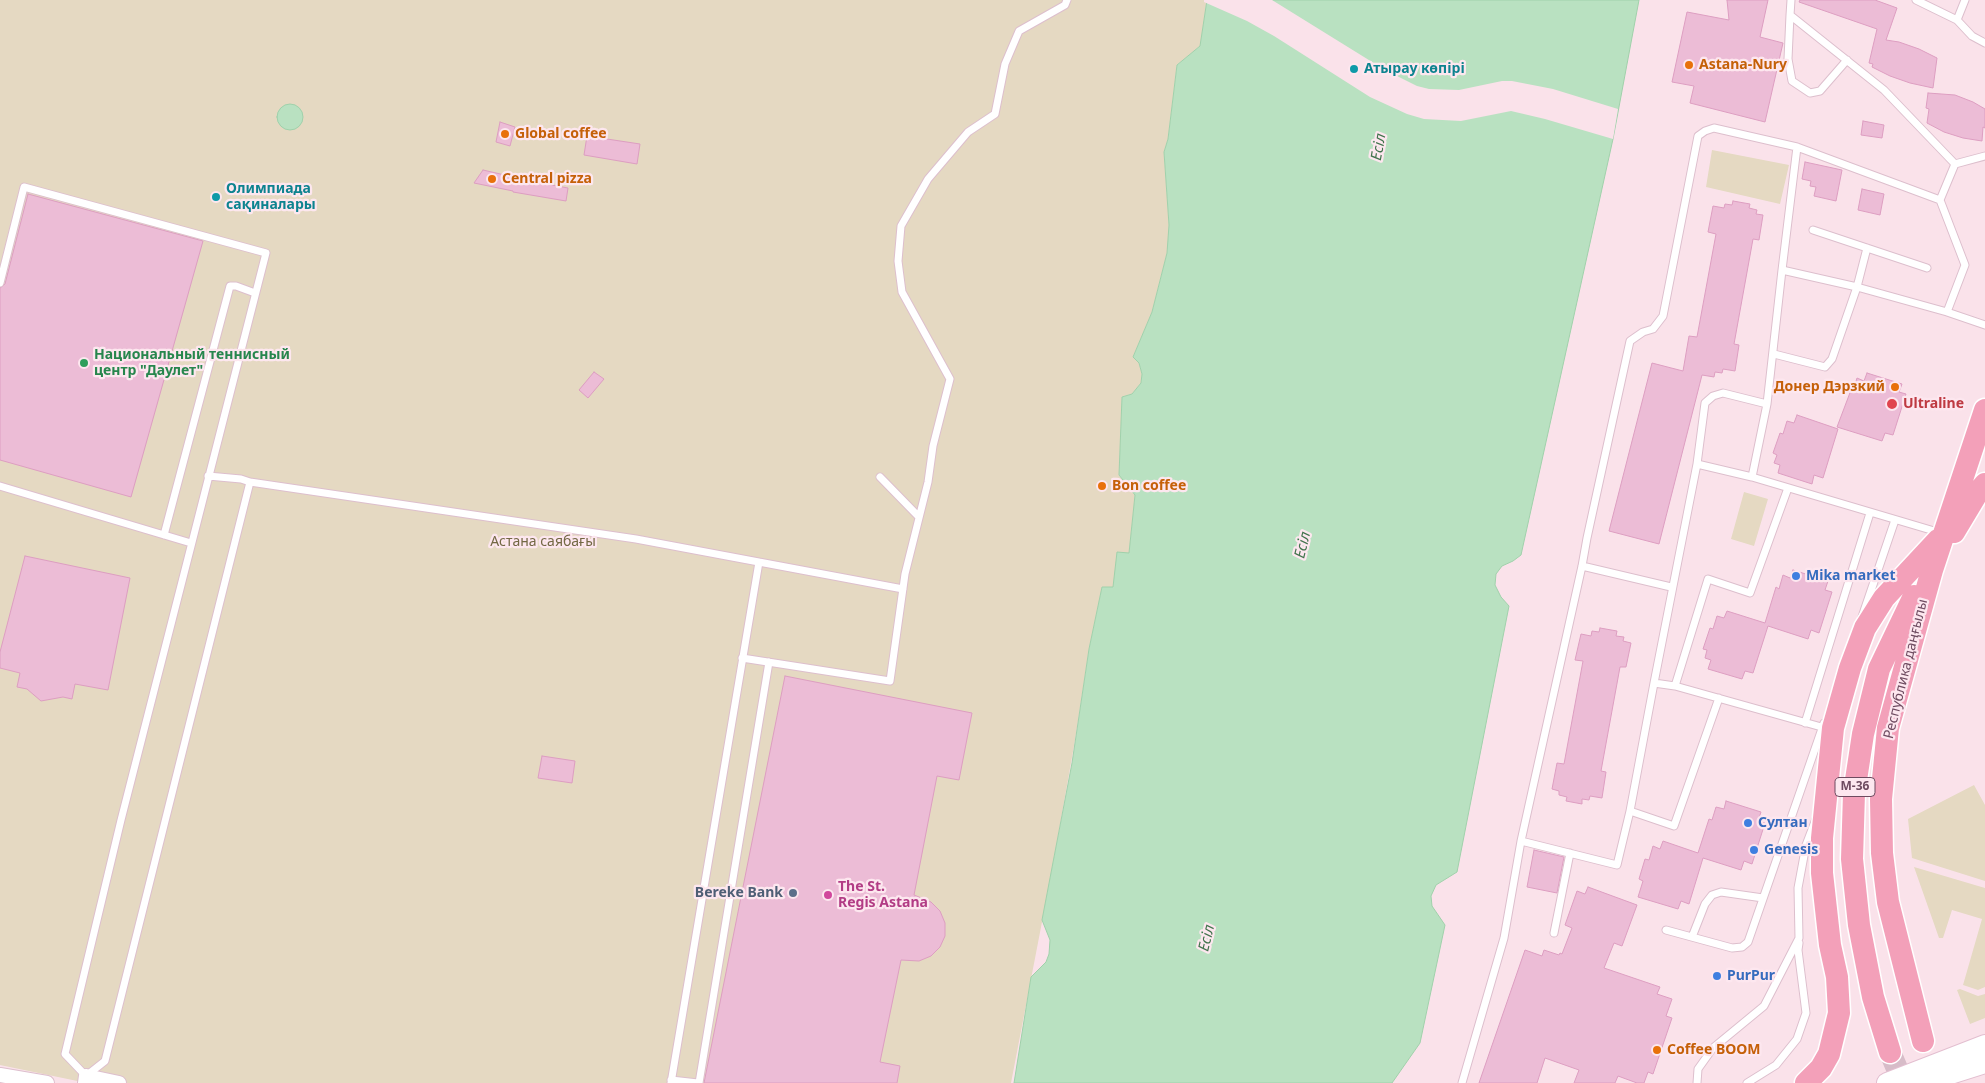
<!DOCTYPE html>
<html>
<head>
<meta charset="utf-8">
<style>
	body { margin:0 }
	canvas { display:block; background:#fae2ea }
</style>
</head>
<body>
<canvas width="1985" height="1083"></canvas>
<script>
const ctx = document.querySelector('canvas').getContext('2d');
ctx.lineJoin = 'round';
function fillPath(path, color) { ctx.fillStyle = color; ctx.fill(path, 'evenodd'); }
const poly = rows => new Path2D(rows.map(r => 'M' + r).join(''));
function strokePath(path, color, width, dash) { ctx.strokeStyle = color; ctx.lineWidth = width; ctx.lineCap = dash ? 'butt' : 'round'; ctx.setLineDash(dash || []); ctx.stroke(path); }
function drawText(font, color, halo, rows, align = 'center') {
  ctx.font = font + ' "Noto Sans",sans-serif'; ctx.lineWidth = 4.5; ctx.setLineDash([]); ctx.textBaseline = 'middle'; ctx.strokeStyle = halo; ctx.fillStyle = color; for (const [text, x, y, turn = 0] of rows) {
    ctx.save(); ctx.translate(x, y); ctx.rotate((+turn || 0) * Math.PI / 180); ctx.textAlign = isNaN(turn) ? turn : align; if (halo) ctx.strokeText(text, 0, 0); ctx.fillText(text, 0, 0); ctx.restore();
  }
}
const green = poly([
	[0,0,1207,0,1200,46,1177,65,1168,139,1164,152,1169,225,1167,253,1152,312,1133,357,1139,363,1142,374,1141,383,1132,394,1122,397,1119,475,1135,495,1129,554,1113,588,1102,588,1089,649,1075,740,1052,870,1011,1083,87,1083,0,1065],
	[1712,150,1789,165,1780,204,1706,187],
	[1744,492,1768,499,1754,546,1731,539],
	[1974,785,1985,805,1985,881,1912,858,1908,819],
	[1914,867,1985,888,1985,987,1978,990,1963,985,1982,919,1952,910,1943,938,1939,938],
	[1960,989,1978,996,1985,994,1985,1018,1970,1024,1957,990]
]);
const water = poly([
	[1207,0,1639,0,1613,139,1521,555,1513,561,1502,566,1496,574,1495,585,1501,597,1509,606,1457,872,1436,885,1431,896,1432,906,1445,925,1420,1043,1392,1083,1014,1083,1031,977,1046,962,1049,954,1050,940,1042,920,1072,763,1089,649,1102,587,1113,587,1117,552,1129,553,1135,495,1119,475,1122,397,1132,394,1141,383,1142,374,1139,363,1133,357,1152,312,1167,253,1169,225,1164,152,1168,139,1177,65,1200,46,1207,0],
	'277 117a13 13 0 1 1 26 0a13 13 0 1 1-26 0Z'
]);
const pier = poly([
	[1204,0,1272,0,1385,70,1417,86,1429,89,1459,90,1502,81,1512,81,1553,89,1618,109,1613,139,1545,119,1511,111,1461,121,1424,119,1407,114,1370,97,1274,36,1247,21,1204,2]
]);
const building = poly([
	[1727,0,1768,0,1760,37,1783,43,1765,122,1690,103,1694,86,1672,82,1687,12,1729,20,1727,0],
	[1800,0,1875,0,1897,8,1886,40,1899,42,1919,49,1937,58,1933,88,1910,83,1890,76,1872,67,1873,64,1869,63,1877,29,1799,2,1800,0],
	[1928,93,1955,95,1973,102,1985,109,1985,128,1983,127,1982,141,1963,138,1944,132,1927,123,1929,109,1926,108,1928,93],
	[1863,121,1884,125,1882,138,1861,135,1863,121],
	[500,122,515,127,510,146,496,142,500,122],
	[587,136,640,144,637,164,584,155,587,136],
	[1805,162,1842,170,1836,201,1814,196,1816,187,1810,186,1811,181,1802,179,1805,162],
	[483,170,509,176,508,177,568,188,566,201,513,192,513,191,474,183,483,170],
	[1862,189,1884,194,1880,215,1858,210,1862,189],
	[28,194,203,241,131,497,0,460,0,288,5,284,28,194],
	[1733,201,1750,204,1749,208,1757,210,1756,214,1763,215,1759,240,1753,239,1734,344,1739,345,1735,371,1723,369,1722,373,1715,372,1714,377,1702,375,1659,544,1609,531,1652,363,1683,371,1689,336,1697,337,1716,234,1708,232,1713,206,1724,208,1725,204,1732,205,1733,201],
	[594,372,604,379,588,398,579,390,594,372],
	[1867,373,1902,384,1899,392,1906,394,1893,435,1885,433,1882,441,1837,427,1851,390,1853,391,1857,378,1864,381,1867,373],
	[1797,415,1838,429,1823,478,1814,475,1812,484,1778,473,1780,465,1774,463,1777,455,1773,453,1780,433,1783,434,1787,421,1794,423,1797,415],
	[25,556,130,578,108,690,75,684,72,699,63,697,41,701,27,689,17,687,20,673,0,668,0,652,25,556],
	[1793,570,1828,581,1825,590,1832,592,1819,633,1811,630,1808,639,1768,626,1753,673,1745,671,1742,679,1708,669,1711,660,1705,658,1707,650,1703,649,1710,628,1713,629,1717,616,1724,618,1727,611,1765,623,1776,587,1779,589,1783,575,1790,578,1793,570],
	[1600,628,1617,631,1616,636,1624,637,1623,641,1631,643,1626,667,1620,667,1601,771,1606,772,1602,798,1590,796,1589,800,1582,799,1582,804,1566,801,1567,797,1559,795,1559,791,1552,789,1557,763,1564,764,1583,661,1575,660,1581,634,1591,636,1592,631,1599,632,1600,628],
	[785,676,972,713,959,780,937,776,914,895,931,902,940,911,945,923,945,936,940,947,931,956,919,961,901,960,880,1062,900,1066,897,1083,704,1083,785,676],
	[542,756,575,761,572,783,538,778,542,756],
	[1726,801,1761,812,1758,821,1765,823,1752,864,1744,861,1741,870,1703,858,1689,904,1681,901,1678,909,1638,897,1643,881,1639,879,1645,859,1649,860,1653,846,1660,849,1663,841,1698,853,1709,819,1712,820,1716,807,1724,809,1726,801],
	[1534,850,1564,857,1557,893,1527,887,1534,850],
	[1588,887,1637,905,1622,946,1614,943,1604,968,1660,987,1657,994,1672,999,1666,1016,1672,1018,1653,1074,1648,1072,1644,1083,1637,1083,1618,1076,1615,1083,1574,1083,1579,1070,1545,1058,1537,1083,1479,1083,1525,950,1542,956,1544,950,1559,955,1560,953,1562,954,1572,928,1565,925,1577,891,1585,894,1588,887]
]);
const primaryTunnel = poly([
	[1890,1052,1903,1083]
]);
const lane = poly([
	[1791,0,1790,15,1884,90,1955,164],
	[1916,0,1957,20],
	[1965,0,1957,20,1972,36,1985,43],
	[1790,15,1788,59,1792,81,1810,93,1820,91,1847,60],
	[1940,200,1955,164,1985,156],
	[1813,230,1927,268],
	[1782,270,1797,147],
	[0,283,24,187,266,253,121,820,65,1054,86,1076,105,1061,250,482],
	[1774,354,1825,367,1832,359,1857,287,1867,248],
	[1697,464,1705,403,1713,396,1723,393,1767,404],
	[208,476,241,479,250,482,636,539,903,589],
	[880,477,919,517],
	[0,486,191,543],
	[1788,488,1750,593,1708,579,1675,686,1825,728],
	[1941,533,1752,477,1767,404,1782,270,1857,287,1947,312,1985,325],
	[164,535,230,286,236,286,255,293],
	[1582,566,1671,587],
	[1862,617,1895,520],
	[742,658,890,681,905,574,928,482,933,446,950,379,902,292,898,261,901,226,928,179,968,132,995,114,1005,64,1019,31,1065,5,1067,0],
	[1675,686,1654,683,1697,464,1752,477],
	[1805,723,1870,513],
	[1630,811,1654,683],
	[1521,841,1617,865,1630,811,1674,826,1719,698],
	[1666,930,1732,948,1742,947,1748,942,1824,723],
	[1554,933,1570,853],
	[1692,937,1705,904,1712,895,1721,892,1763,898],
	[671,1080,698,1083],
	[671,1083,759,562],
	[699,1083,769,662],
	[1462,1083,1504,938,1521,841,1582,566,1587,538,1630,341,1643,332,1653,329,1663,316,1698,136,1705,131,1714,128,1797,147,1940,200,1965,265,1947,312],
	[1697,1083,1698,1069,1713,1048,1764,1006,1799,938,1798,888,1806,845,1816,819],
	[1747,1083,1776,1065,1797,1039,1806,1013,1798,950,1799,943]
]);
const street = poly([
	[0,1075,47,1083],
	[85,1083,86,1076,119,1083]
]);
const secondary = poly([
	[1925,1082,1985,1063],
	[1887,1083,1985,1045]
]);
const primary = poly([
	[1954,532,1978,492,1985,484],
	[1923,1041,1888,902,1882,853,1881,799,1888,728,1932,570,1985,410],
	[1890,1052,1873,997,1859,925,1852,859,1854,793,1863,734,1879,669,1914,596],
	[1806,1083,1821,1068,1829,1054,1839,1013,1837,977,1830,945,1822,873,1822,838,1833,728,1850,668,1865,628,1884,598,1938,540]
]);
const markers = [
	[1689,65,5,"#e8710a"],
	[1354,69,5,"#0f9aa8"],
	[505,134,5,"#e8710a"],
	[492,179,5,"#e8710a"],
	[216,197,5,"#0f9aa8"],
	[84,363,5,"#2e9e5b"],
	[1895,387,5,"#e8710a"],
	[1892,404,6,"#e0444e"],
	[1102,486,5,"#e8710a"],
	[1796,576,5,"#3f7fe0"],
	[1748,823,5,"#3f7fe0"],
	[1754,850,5,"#3f7fe0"],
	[793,893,5,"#5c6f8a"],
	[828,895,5,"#d1479c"],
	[1717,976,5,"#3f7fe0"],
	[1657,1050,5,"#e8710a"]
];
const shields = [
	[1855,787,40]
];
const shieldNames = [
	["M-36",1855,787]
];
const foodNames = [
	["Astana-Nury",1699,65],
	["Global coffee",515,134],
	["Central pizza",502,179],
	["Донер Дэрзкий",1885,387,"right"],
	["Bon coffee",1112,486],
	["Coffee BOOM",1667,1050]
];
const cultureNames = [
	["Атырау көпірі",1364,69],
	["Олимпиада",226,189],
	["сақиналары",226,205]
];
const leisureNames = [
	["Национальный теннисный",94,355],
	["центр \"Даулет\"",94,371]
];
const healthNames = [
	["Ultraline",1903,404]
];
const parkNames = [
	["Астана саябағы",543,542]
];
const shopNames = [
	["Mika market",1806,576],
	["Султан",1758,823],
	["Genesis",1764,850],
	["PurPur",1727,976]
];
const streetNames = [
	["Республика даңғылы",1906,669,-76]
];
const hotelNames = [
	["The St.",838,887],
	["Regis Astana",838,903]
];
const serviceNames = [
	["Bereke Bank",783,893]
];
const waterNames = [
	["Есіл",1379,147,-80],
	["Есіл",1303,545,-76],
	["Есіл",1207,938,-76]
];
fillPath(green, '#e5d9c2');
fillPath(water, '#b9e1c1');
strokePath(water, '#a0d1ab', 1);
fillPath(pier, '#fae2ea');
fillPath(building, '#ecbcd6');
strokePath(building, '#dd9ec1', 1);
strokePath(primaryTunnel, '#d7bcc8', 22, [22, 11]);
strokePath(lane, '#ddbfcd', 9);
strokePath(street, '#ddbfcd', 16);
strokePath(secondary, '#e3bfd0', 22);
strokePath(primary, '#fff', 25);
strokePath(lane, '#fff', 7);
strokePath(street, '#fff', 14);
strokePath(secondary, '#fff', 20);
strokePath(primary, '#f3a0b9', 22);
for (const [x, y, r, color] of markers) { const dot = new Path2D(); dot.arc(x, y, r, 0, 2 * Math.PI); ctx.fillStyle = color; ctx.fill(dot); strokePath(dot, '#fde7ef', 2); }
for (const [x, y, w] of shields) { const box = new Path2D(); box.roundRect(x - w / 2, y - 9.5, w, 19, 4); ctx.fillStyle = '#fde7ef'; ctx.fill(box); strokePath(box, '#6e4b60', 1); }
drawText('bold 12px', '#6e4b60', null, shieldNames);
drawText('bold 14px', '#c56008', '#fde7ef', foodNames, 'left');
drawText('bold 14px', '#0d838f', '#fde7ef', cultureNames, 'left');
drawText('bold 14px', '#27864d', '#fde7ef', leisureNames, 'left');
drawText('bold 14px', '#be3a42', '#fde7ef', healthNames, 'left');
drawText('14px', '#736844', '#fde7ef', parkNames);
drawText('bold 14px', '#366cbe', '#fde7ef', shopNames, 'left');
drawText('14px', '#6e4b60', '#fde7ef', streetNames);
drawText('bold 14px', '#b23c85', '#fde7ef', hotelNames, 'left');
drawText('bold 14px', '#4e5e75', '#fde7ef', serviceNames, 'right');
drawText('italic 15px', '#41734c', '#fde7ef', waterNames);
</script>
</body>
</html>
